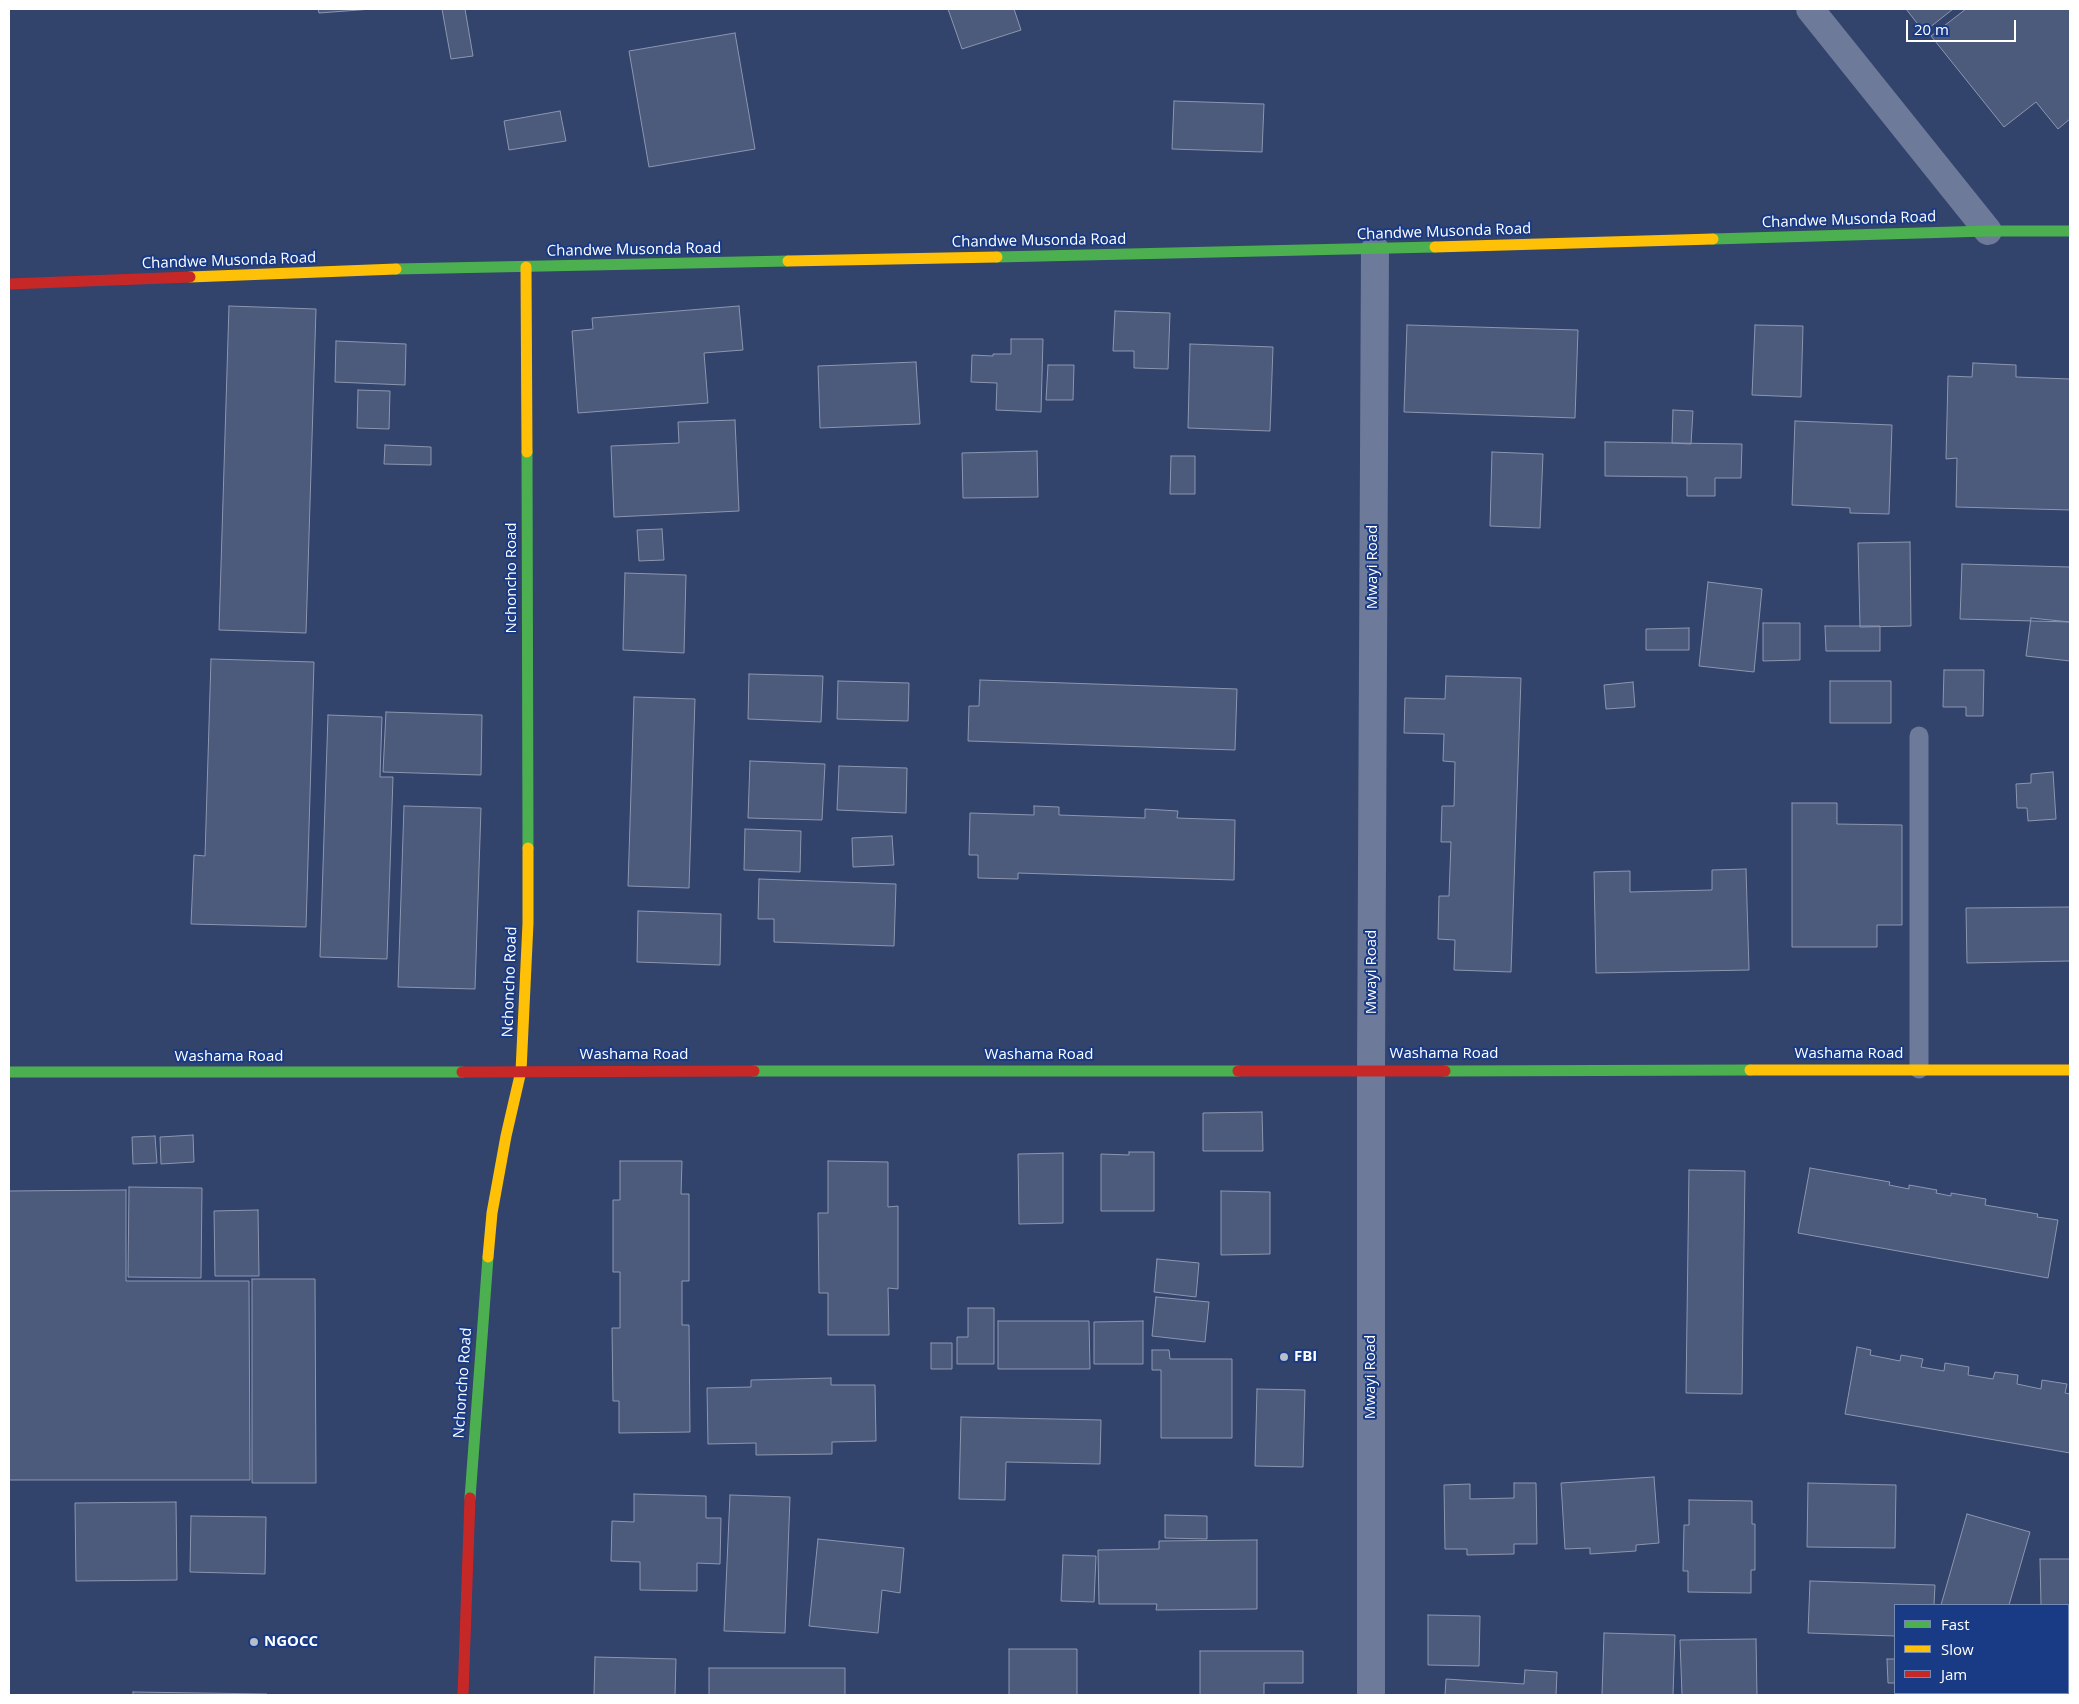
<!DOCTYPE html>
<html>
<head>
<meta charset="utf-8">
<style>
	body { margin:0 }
	#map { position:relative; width:2079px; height:1704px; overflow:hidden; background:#32436c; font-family:"Open Sans",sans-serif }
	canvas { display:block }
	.frame { position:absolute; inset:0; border:10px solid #fff; pointer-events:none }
	.legend { position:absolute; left:1894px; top:1604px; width:175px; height:90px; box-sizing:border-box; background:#193a84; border:1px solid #7589b5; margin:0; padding:6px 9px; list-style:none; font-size:15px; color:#fff }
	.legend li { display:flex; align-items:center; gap:10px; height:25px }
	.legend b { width:25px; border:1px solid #7589b5 }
	.scale { position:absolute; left:1906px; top:20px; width:110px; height:22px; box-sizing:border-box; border:2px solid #fff; border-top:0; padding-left:6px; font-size:15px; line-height:18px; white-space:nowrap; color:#fff; -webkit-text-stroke:4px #193a84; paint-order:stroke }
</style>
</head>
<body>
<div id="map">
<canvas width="2079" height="1704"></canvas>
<div class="frame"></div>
<ul class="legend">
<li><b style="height:6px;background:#4caf50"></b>Fast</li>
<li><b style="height:6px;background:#ffc107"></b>Slow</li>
<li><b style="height:6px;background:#c62828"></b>Jam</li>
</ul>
<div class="scale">20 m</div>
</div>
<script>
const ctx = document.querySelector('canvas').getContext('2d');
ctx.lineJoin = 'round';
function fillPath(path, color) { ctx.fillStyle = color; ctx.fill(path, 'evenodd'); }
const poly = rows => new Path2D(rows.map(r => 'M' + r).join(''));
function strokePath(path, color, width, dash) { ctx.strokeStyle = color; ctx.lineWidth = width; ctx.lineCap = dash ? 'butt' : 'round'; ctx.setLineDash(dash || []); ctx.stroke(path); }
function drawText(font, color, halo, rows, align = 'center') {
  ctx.font = font + ' "Open Sans",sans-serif'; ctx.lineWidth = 4; ctx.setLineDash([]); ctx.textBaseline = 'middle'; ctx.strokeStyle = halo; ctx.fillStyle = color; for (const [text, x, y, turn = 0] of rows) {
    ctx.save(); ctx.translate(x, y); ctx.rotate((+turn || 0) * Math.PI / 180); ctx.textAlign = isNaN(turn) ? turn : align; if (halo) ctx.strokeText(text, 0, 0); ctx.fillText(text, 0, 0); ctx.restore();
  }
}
const building = poly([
	[318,9,372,9,319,13,318,9],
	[442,9,465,9,473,56,451,59,442,9],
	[948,9,1014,9,1021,30,962,49,948,9],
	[1906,9,1953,9,1924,32,1906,9],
	[1966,9,2070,9,2070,119,2058,129,2036,102,2004,127,1931,36,1966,9],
	[735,33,755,149,649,167,629,51,735,33],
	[1174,101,1264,104,1262,152,1172,149,1174,101],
	[560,111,566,141,509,150,504,121,560,111],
	[229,306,316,309,306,633,219,630,229,306],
	[739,306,743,350,704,353,708,403,578,413,572,331,593,329,592,318,739,306],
	[1115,311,1170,313,1168,369,1134,368,1134,351,1113,351,1115,311],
	[1407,325,1578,330,1575,418,1404,412,1407,325],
	[1755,325,1803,326,1801,397,1752,395,1755,325],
	[1011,339,1043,339,1041,412,996,410,997,383,971,382,972,355,993,356,993,354,1011,354,1011,339],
	[336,341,406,344,405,385,335,382,336,341],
	[1190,344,1273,347,1270,431,1188,428,1190,344],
	[916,362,920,424,820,428,818,366,916,362],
	[1973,363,2016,365,2016,377,2070,379,2070,510,1956,507,1957,458,1946,459,1948,376,1972,377,1973,363],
	[1048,365,1074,365,1073,400,1046,400,1048,365],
	[358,390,390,391,389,429,357,428,358,390],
	[1673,410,1693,411,1691,444,1672,443,1673,410],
	[735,420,739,511,614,517,611,446,679,443,678,422,735,420],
	[1795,421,1892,425,1889,514,1850,513,1850,508,1792,505,1795,421],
	[1605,442,1742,444,1741,478,1715,478,1715,496,1687,496,1687,477,1605,476,1605,442],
	[385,445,431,447,431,465,384,464,385,445],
	[1037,451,1038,497,963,498,962,453,1037,451],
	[1492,452,1543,454,1540,528,1490,526,1492,452],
	[1171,456,1195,456,1195,494,1170,494,1171,456],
	[662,529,664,560,639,561,637,530,662,529],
	[1910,542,1911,626,1860,627,1858,543,1910,542],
	[1962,564,2070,567,2070,622,1960,619,1962,564],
	[625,573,686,575,684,653,623,650,625,573],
	[1708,582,1762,589,1754,672,1699,666,1708,582],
	[2031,618,2070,622,2070,661,2026,656,2031,618],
	[1763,623,1800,623,1800,660,1763,661,1763,623],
	[1825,626,1880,626,1880,651,1826,651,1825,626],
	[1689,628,1689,650,1646,650,1646,629,1689,628],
	[211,659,314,662,306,927,191,924,194,855,205,856,211,659],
	[1944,670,1984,670,1983,716,1966,716,1966,707,1943,707,1944,670],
	[749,674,823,676,821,722,748,719,749,674],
	[1446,676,1521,678,1511,972,1454,970,1455,940,1438,939,1439,896,1449,896,1451,842,1441,842,1442,806,1454,806,1455,762,1443,761,1444,734,1404,733,1405,698,1445,699,1446,676],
	[980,680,1237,689,1235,750,968,741,969,706,979,706,980,680],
	[838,681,909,683,908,721,837,719,838,681],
	[1830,681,1891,681,1891,723,1830,723,1830,681],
	[1633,682,1635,707,1606,709,1604,685,1633,682],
	[634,697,695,699,689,888,628,886,634,697],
	[386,712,482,715,481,775,383,772,386,712],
	[328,715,382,717,380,777,393,777,387,959,320,957,328,715],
	[750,761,825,764,822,820,748,818,750,761],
	[839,766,907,768,906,813,837,810,839,766],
	[2053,772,2056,819,2028,821,2027,808,2017,808,2016,784,2031,783,2031,774,2053,772],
	[1792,803,1837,803,1837,824,1902,825,1902,925,1877,925,1877,947,1792,947,1792,803],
	[404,806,481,808,475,989,398,987,404,806],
	[1034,806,1059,807,1059,815,1145,818,1145,809,1178,811,1177,818,1235,820,1234,880,1018,873,1018,879,978,878,978,855,969,855,970,813,1034,815,1034,806],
	[745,829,801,831,800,872,744,870,745,829],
	[892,836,894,865,853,867,852,838,892,836],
	[1746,869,1749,970,1596,973,1594,872,1630,871,1630,892,1712,890,1712,870,1746,869],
	[759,879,896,884,894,946,774,942,774,919,758,919,759,879],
	[2070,907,2070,961,1967,963,1966,908,2070,907],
	[638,911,721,914,720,965,637,962,638,911],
	[1262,1112,1263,1151,1203,1151,1203,1113,1262,1112],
	[193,1135,194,1162,161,1164,160,1137,193,1135],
	[155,1136,157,1163,133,1164,132,1137,155,1136],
	[1129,1152,1154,1152,1154,1211,1101,1211,1101,1154,1129,1155,1129,1152],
	[1063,1153,1063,1223,1019,1224,1018,1154,1063,1153],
	[620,1161,682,1161,681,1194,689,1194,689,1281,682,1281,682,1325,689,1325,690,1432,619,1433,619,1401,613,1401,612,1328,620,1328,620,1272,613,1272,613,1200,620,1200,620,1161],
	[828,1161,888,1162,888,1207,898,1206,898,1289,888,1288,889,1335,828,1335,828,1293,819,1293,818,1213,828,1213,828,1161],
	[1810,1168,1890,1182,1889,1185,1909,1189,1909,1185,1937,1190,1936,1193,1951,1196,1951,1193,1986,1199,1985,1205,2038,1214,2037,1217,2058,1220,2048,1278,1798,1233,1810,1168],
	[1689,1170,1745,1171,1742,1394,1686,1393,1689,1170],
	[129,1187,202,1188,201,1278,128,1277,129,1187],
	[126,1190,126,1281,249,1281,250,1480,9,1480,9,1191,126,1190],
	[1221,1191,1270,1192,1270,1254,1221,1255,1221,1191],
	[258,1210,259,1276,215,1276,214,1211,258,1210],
	[1157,1259,1199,1263,1196,1297,1154,1292,1157,1259],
	[252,1279,315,1279,316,1483,252,1483,252,1279],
	[1156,1297,1209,1302,1205,1342,1152,1336,1156,1297],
	[968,1308,994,1308,994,1364,957,1364,957,1337,968,1337,968,1308],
	[998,1321,1089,1321,1090,1369,998,1369,998,1321],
	[1143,1321,1143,1364,1094,1364,1094,1322,1143,1321],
	[931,1343,952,1343,952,1369,931,1369,931,1343],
	[1857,1347,1871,1350,1870,1355,1900,1361,1901,1355,1923,1359,1921,1367,1944,1371,1945,1363,1969,1367,1968,1375,1993,1379,1995,1372,2018,1375,2017,1384,2041,1389,2042,1380,2067,1384,2065,1393,2070,1394,2070,1453,1845,1414,1857,1347],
	[1152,1350,1169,1350,1170,1359,1232,1359,1232,1438,1161,1438,1161,1370,1152,1370,1152,1350],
	[831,1378,831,1385,875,1385,876,1441,832,1442,832,1454,756,1455,756,1443,708,1444,707,1388,751,1387,751,1380,831,1378],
	[1257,1389,1305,1390,1303,1467,1255,1466,1257,1389],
	[961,1417,1101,1420,1100,1464,1006,1462,1005,1500,959,1499,961,1417],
	[1654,1477,1659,1543,1636,1545,1636,1551,1590,1554,1590,1548,1565,1549,1561,1483,1654,1477],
	[1514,1483,1536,1483,1537,1544,1514,1544,1514,1554,1467,1555,1467,1549,1445,1549,1444,1485,1470,1484,1470,1499,1514,1498,1514,1483],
	[1808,1483,1896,1485,1895,1548,1807,1547,1808,1483],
	[634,1494,706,1496,706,1518,721,1518,720,1564,697,1563,697,1591,640,1590,640,1562,611,1561,612,1521,634,1522,634,1494],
	[730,1495,790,1497,785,1633,724,1631,730,1495],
	[1689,1500,1752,1501,1752,1524,1755,1524,1755,1570,1751,1570,1751,1593,1688,1592,1688,1571,1683,1571,1684,1525,1689,1525,1689,1500],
	[176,1502,177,1580,76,1581,75,1503,176,1502],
	[1967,1514,2030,1532,2009,1605,1941,1605,1967,1514],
	[1165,1515,1207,1516,1207,1539,1165,1538,1165,1515],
	[191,1516,266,1517,265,1574,190,1572,191,1516],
	[818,1539,904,1548,900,1593,882,1590,878,1633,809,1626,818,1539],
	[1257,1540,1257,1609,1156,1610,1157,1604,1099,1604,1098,1550,1159,1549,1159,1541,1257,1540],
	[1063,1555,1096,1556,1094,1602,1061,1601,1063,1555],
	[2040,1559,2070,1559,2070,1618,2068,1618,2068,1605,2041,1605,2040,1559],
	[1810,1581,1935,1585,1934,1605,1895,1605,1895,1636,1808,1633,1810,1581],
	[1428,1615,1480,1616,1479,1666,1428,1665,1428,1615],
	[1604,1633,1675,1635,1673,1695,1602,1695,1604,1633],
	[1756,1639,1757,1695,1682,1695,1680,1640,1756,1639],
	[1009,1649,1077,1649,1077,1695,1009,1695,1009,1649],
	[1200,1651,1303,1651,1303,1683,1264,1683,1264,1695,1200,1695,1200,1651],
	[595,1657,676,1659,675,1695,594,1695,595,1657],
	[1887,1659,1895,1659,1895,1683,1888,1683,1887,1659],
	[2068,1662,2070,1662,2070,1695,2033,1695,2033,1693,2068,1693,2068,1662],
	[709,1668,845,1668,845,1695,709,1695,709,1668],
	[1525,1670,1557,1672,1556,1695,1445,1695,1446,1679,1524,1684,1525,1670],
	[133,1692,267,1694,267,1695,133,1695,133,1692]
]);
const lane = poly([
	[1919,1069,1919,736]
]);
const street = poly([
	[1810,9,1988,231],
	[1371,1695,1371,1069,1375,249]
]);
const fast = poly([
	[1713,239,1988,231,2070,231],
	[997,257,1435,247],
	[396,269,788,261],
	[527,452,528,848],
	[754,1071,1238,1071],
	[1445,1071,1750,1070],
	[9,1072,462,1072],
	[470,1498,488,1257]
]);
const slow = poly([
	[1435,247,1713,239],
	[788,261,997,257],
	[526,267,527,452],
	[190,277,396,269],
	[1750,1070,2070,1070],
	[488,1257,492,1213,506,1136,521,1071,528,923,528,848]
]);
const jam = poly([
	[9,284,190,277],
	[1238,1071,1445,1071],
	[462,1072,754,1071],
	[463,1695,470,1498]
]);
const markers = [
	[1284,1357,5,"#b7bdcc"],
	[254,1642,5,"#b7bdcc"]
];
const streetNames = [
	["Chandwe Musonda Road",1849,220,-2],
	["Chandwe Musonda Road",1444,232,-2],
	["Chandwe Musonda Road",1039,241,-1],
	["Chandwe Musonda Road",634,250,-1],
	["Chandwe Musonda Road",229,261,-2],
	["Mwayi Road",1373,567,-90],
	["Nchoncho Road",512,578,-90],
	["Mwayi Road",1372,972,-90],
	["Nchoncho Road",510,982,-88],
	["Washama Road",1444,1054],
	["Washama Road",1849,1054],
	["Washama Road",634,1055],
	["Washama Road",1039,1055],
	["Washama Road",229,1057],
	["Mwayi Road",1371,1377,-90],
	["Nchoncho Road",463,1383,-86]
];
const poiNames = [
	["FBI",1294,1357],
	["NGOCC",264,1642]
];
fillPath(building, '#4c5a7b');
strokePath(building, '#8c96b0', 1);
strokePath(lane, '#6e7a9a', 19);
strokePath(street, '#6e7a9a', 28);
strokePath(fast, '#4caf50', 11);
strokePath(slow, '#ffc107', 11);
strokePath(jam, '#c62828', 11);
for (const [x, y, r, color] of markers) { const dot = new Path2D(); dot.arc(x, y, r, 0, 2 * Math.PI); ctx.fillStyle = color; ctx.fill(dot); strokePath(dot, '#193a84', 2); }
drawText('15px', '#fff', '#193a84', streetNames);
drawText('bold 15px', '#fff', '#193a84', poiNames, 'left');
</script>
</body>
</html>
